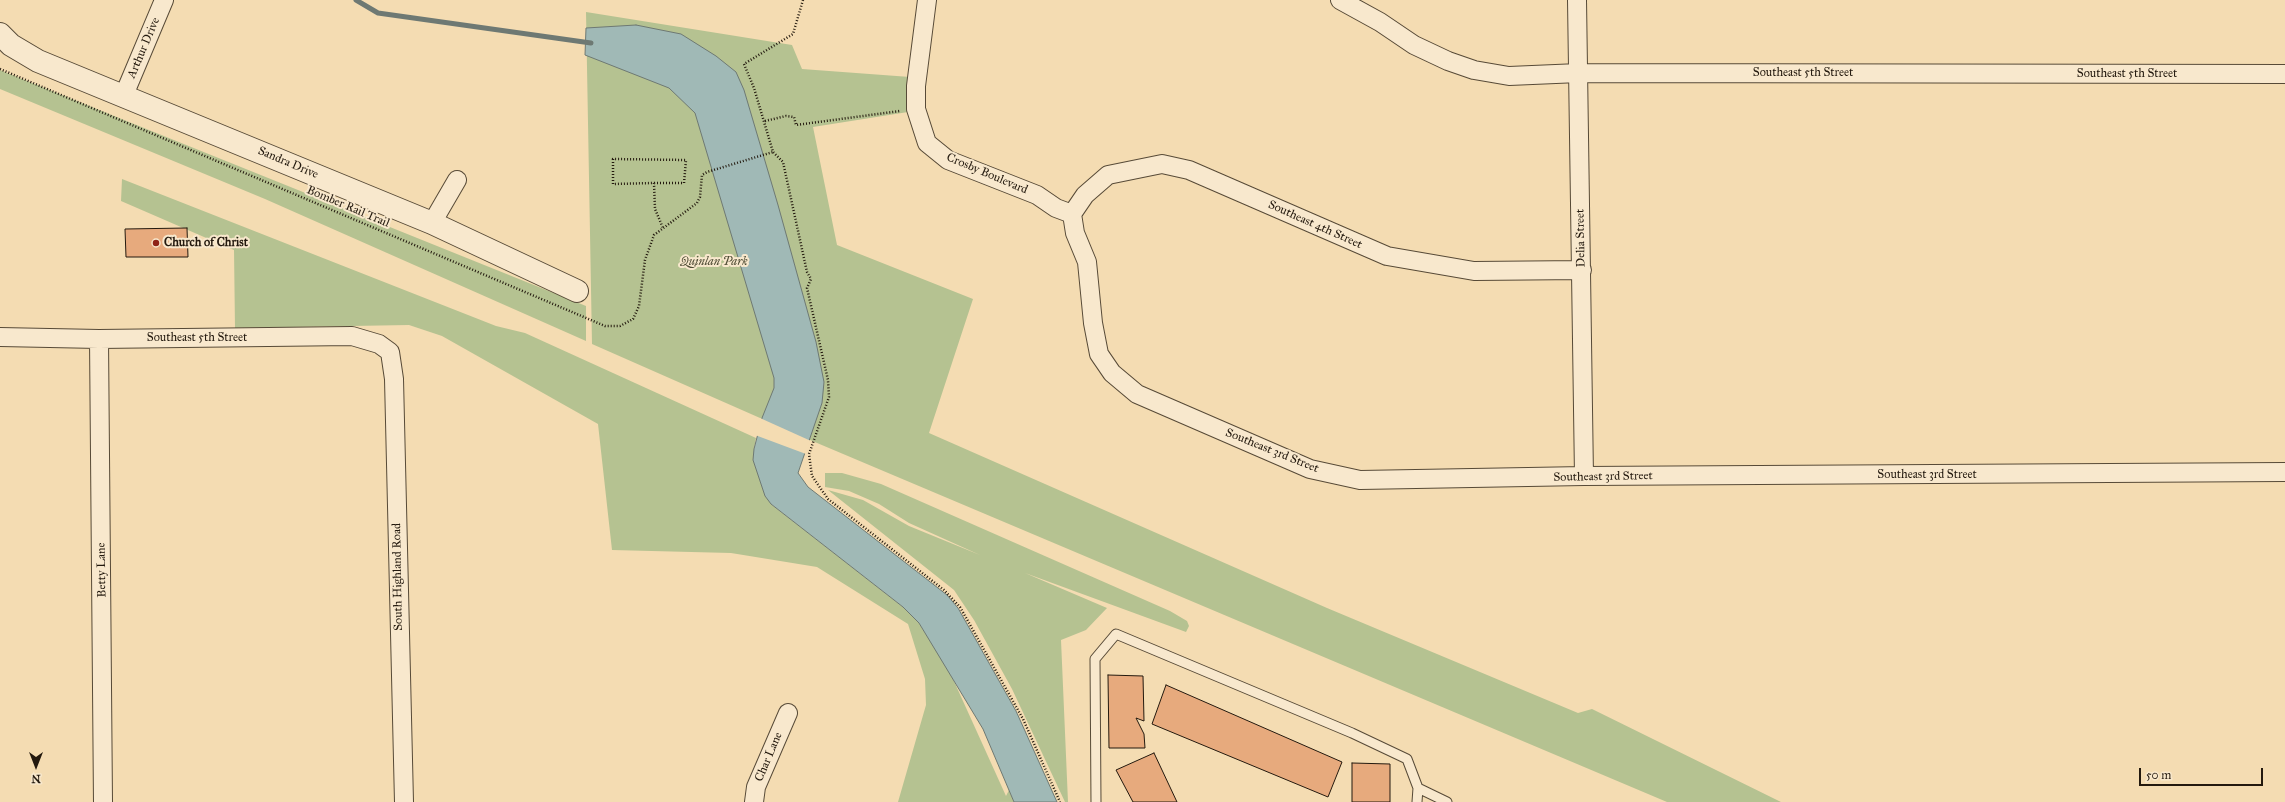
<!DOCTYPE html>
<html>
<head>
<meta charset="utf-8">
<style>
	body { margin:0 }
	#map { position:relative; width:2285px; height:802px; overflow:hidden; background:#f4dcb2; font-family:"IM FELL Great Primer",serif }
	canvas { display:block }
	.north { position:absolute; left:16px; top:746px; width:40px; height:40px; -webkit-text-stroke:3px #f8e8cd; paint-order:stroke; rotate:180deg; font-size:11px; font-weight:700; line-height:16px; text-align:center; color:#23190e }
	.north::after { content:''; display:block; margin:auto; width:14px; height:18px; background:#23190e; clip-path:polygon(50% 0,100% 100%,50% 72%,0 100%) }
	.scale { position:absolute; left:2139px; top:768px; width:124px; height:18px; box-sizing:border-box; border:2px solid #23190e; border-top:0; padding-left:5px; font-size:12px; line-height:14px; white-space:nowrap; color:#23190e; -webkit-text-stroke:3px #f8e8cd; paint-order:stroke }
</style>
</head>
<body>
<div id="map">
<canvas width="2285" height="802"></canvas>
<div class="north">N</div>
<div class="scale">50 m</div>
</div>
<script>
const ctx = document.querySelector('canvas').getContext('2d');
ctx.lineJoin = 'round';
function fillPath(path, color) { ctx.fillStyle = color; ctx.fill(path, 'evenodd'); }
const poly = rows => new Path2D(rows.map(r => 'M' + r).join(''));
function strokePath(path, color, width, dash) { ctx.strokeStyle = color; ctx.lineWidth = width; ctx.lineCap = dash ? 'butt' : 'round'; ctx.setLineDash(dash || []); ctx.stroke(path); }
function drawText(font, color, halo, rows, align = 'center') {
  ctx.font = font + ' "IM FELL Great Primer",serif'; ctx.lineWidth = 4; ctx.setLineDash([]); ctx.textBaseline = 'middle'; ctx.strokeStyle = halo; ctx.fillStyle = color; for (const [text, x, y, turn = 0] of rows) {
    ctx.save(); ctx.translate(x, y); ctx.rotate((+turn || 0) * Math.PI / 180); ctx.textAlign = isNaN(turn) ? turn : align; if (halo) ctx.strokeText(text, 0, 0); ctx.fillText(text, 0, 0); ctx.restore();
  }
}
const green = poly([
	[586,12,792,45,802,69,910,77,908,112,813,127,837,245,973,299,929,433,1327,608,1578,713,1592,709,1781,802,1667,802,810,440,592,344],
	[0,70,586,306,586,341,265,199,0,89],
	[122,179,496,326,525,333,756,438,754,449,771,504,903,607,919,623,948,668,1006,796,1009,790,1014,802,898,802,926,705,925,679,908,624,817,567,731,553,612,550,598,424,442,336,409,325,235,328,234,250,121,201],
	[825,473,842,473,881,484,1170,611,1187,621,1189,626,1186,632,1025,573,1107,608,1086,630,1061,640,1068,802,1065,802,1012,689,974,620,954,590,828,490,863,500,909,526,980,555,909,523,879,504,849,491,825,487]
]);
const water = poly([
	[636,25,681,34,716,56,736,72,744,90,778,205,816,342,824,382,822,403,798,473,808,487,947,595,958,608,1016,711,1057,802,1014,802,983,729,919,623,903,607,771,504,765,496,753,460,754,449,762,418,774,388,774,378,695,113,669,88,585,55,586,28,636,25]
]);
const pier = poly([
	[760,418,811,441,806,454,755,435]
]);
const stream = poly([
	[356,0,378,13,591,43]
]);
const building = poly([
	[187,228,188,257,126,257,125,229,187,228],
	[1108,675,1143,676,1144,721,1136,718,1144,734,1145,748,1109,748,1108,675],
	[1166,685,1342,762,1328,797,1152,724,1166,685],
	[1154,753,1177,802,1133,802,1116,770,1154,753],
	[1352,763,1390,764,1390,802,1352,802,1352,763]
]);
const path = poly([
	[803,0,793,34,744,64,754,88,773,152,783,162,807,272,811,279,807,288,828,380,829,397,809,454,812,476,828,499,944,590,960,607,1023,719,1060,802],
	[0,69,605,326,620,326,633,319,639,306,645,260,654,235,697,203,700,197,702,175,707,172,773,152],
	[765,121,786,116,794,117,796,125,900,111],
	[654,183,684,183,686,160,613,159,613,184,654,183,655,209,663,228]
]);
const service = poly([
	[1418,788,1447,802],
	[1096,802,1095,659,1116,634,1352,733,1407,759,1418,788,1417,802]
]);
const minor = poly([
	[927,0,916,86,916,109,927,143,948,160,1037,195,1056,208,1072,214],
	[1340,0,1380,22,1414,45,1448,61,1474,70,1509,76,1579,73,2285,74],
	[1577,0,1584,476],
	[124,95,164,0],
	[1072,214,1075,233,1087,262,1093,323,1099,354,1112,373,1137,394,1310,469,1360,480,1584,476,2285,472],
	[1072,214,1085,195,1108,175,1162,164,1189,170,1387,256,1474,271,1582,270],
	[432,223,457,180],
	[0,337,99,339,352,336,379,344,390,352,394,379,404,802],
	[99,339,103,802],
	[754,802,756,787,788,713]
]);
const tertiary = poly([
	[0,34,11,45,38,61,432,223,577,291]
]);
const markers = [
	[156,243,4,"#8f2418"]
];
const streetNames = [
	["Arthur Drive",144,48,-67],
	["Southeast 5th Street",1803,73],
	["Southeast 5th Street",2127,74],
	["Sandra Drive",288,163,23],
	["Crosby Boulevard",987,174,23],
	["Bomber Rail Trail",348,207,23],
	["Southeast 4th Street",1315,225,24],
	["Delia Street",1581,238,-91],
	["Southeast 5th Street",197,338],
	["Southeast 3rd Street",1272,451,22],
	["Southeast 3rd Street",1927,475],
	["Southeast 3rd Street",1603,477,-1],
	["Betty Lane",102,570,-91],
	["South Highland Road",398,577,-91],
	["Char Lane",769,757,-67]
];
const poiNames = [
	["Church of Christ",164,243]
];
const parkNames = [
	["Quinlan Park",714,262]
];
fillPath(green, '#b5c291');
fillPath(water, '#a0b9b6');
strokePath(water, '#6e7973', 1);
fillPath(pier, '#f4dcb2');
strokePath(stream, '#6e7973', 5);
fillPath(building, '#e7aa7d');
strokePath(building, '#23190e', 1);
strokePath(service, '#574a37', 11);
strokePath(minor, '#574a37', 20);
strokePath(tertiary, '#574a37', 24);
strokePath(path, '#23190e', 2.5, [1, 2]);
strokePath(service, '#f8e8cd', 9);
strokePath(minor, '#f8e8cd', 18);
strokePath(tertiary, '#f8e8cd', 22);
for (const [x, y, r, color] of markers) { const dot = new Path2D(); dot.arc(x, y, r, 0, 2 * Math.PI); ctx.fillStyle = color; ctx.fill(dot); strokePath(dot, '#f8e8cd', 1.5); }
drawText('12px', '#23190e', '#f8e8cd', streetNames);
drawText('bold 12px', '#23190e', '#f8e8cd', poiNames, 'left');
drawText('italic 12px', '#4f4c35', '#f8e8cd', parkNames);
</script>
</body>
</html>
